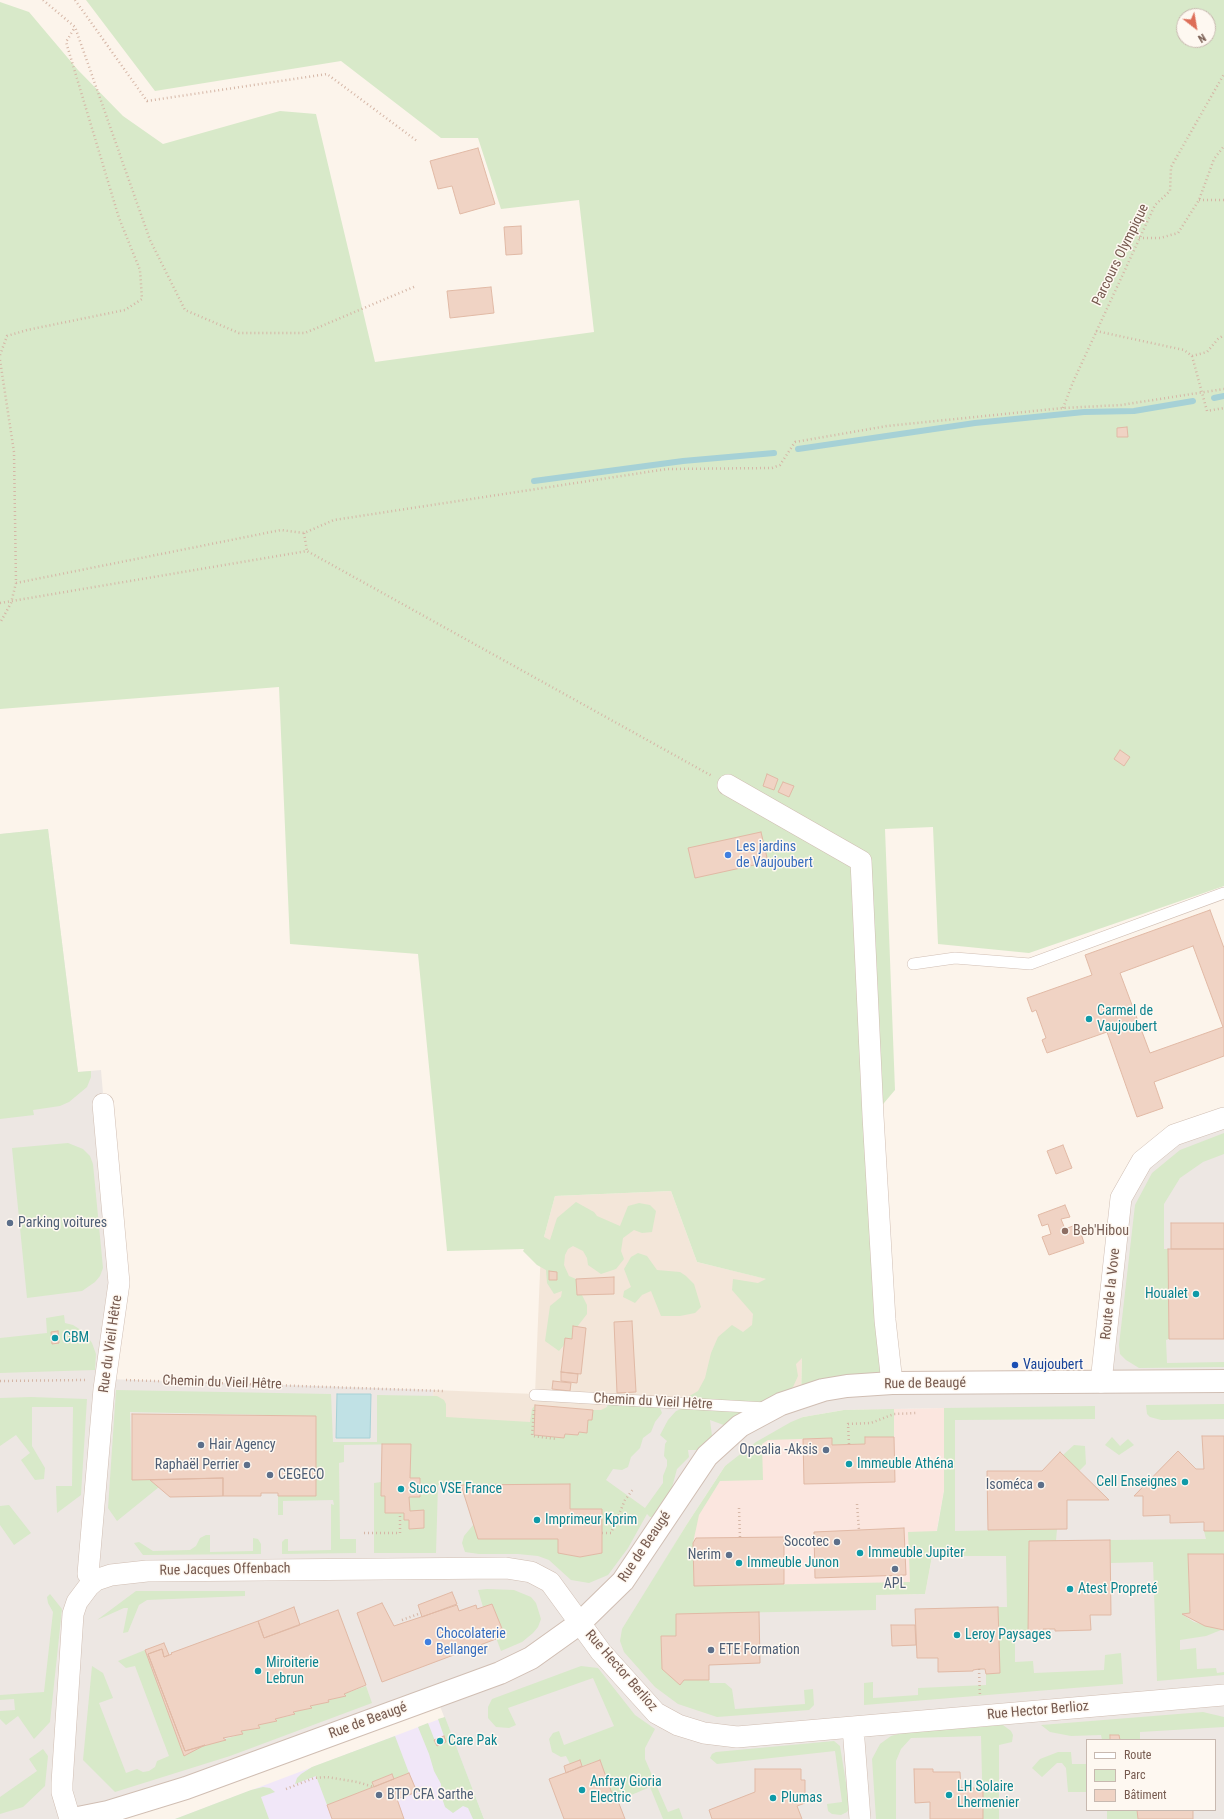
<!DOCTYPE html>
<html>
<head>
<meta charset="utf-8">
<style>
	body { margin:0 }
	#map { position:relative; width:1224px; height:1819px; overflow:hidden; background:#fcf4eb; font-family:"Roboto Condensed",sans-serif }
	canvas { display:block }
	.legend { position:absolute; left:1086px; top:1739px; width:130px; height:72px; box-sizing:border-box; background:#fef8f1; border:1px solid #c8b9b0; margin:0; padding:5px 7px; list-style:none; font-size:12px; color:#765a4f }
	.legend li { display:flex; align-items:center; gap:8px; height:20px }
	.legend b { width:20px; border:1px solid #c8b9b0 }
	.north { position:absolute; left:1176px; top:8px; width:40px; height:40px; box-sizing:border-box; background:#fef8f1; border:1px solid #c8b9b0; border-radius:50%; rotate:149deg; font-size:11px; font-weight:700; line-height:16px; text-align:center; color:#765a4f }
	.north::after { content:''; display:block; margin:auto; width:14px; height:18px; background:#dd6e58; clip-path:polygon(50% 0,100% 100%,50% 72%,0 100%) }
</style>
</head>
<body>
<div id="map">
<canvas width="1224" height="1819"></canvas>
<ul class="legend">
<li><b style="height:5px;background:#fff"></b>Route</li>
<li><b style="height:11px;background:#d8e9c9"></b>Parc</li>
<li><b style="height:11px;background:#f0d3c4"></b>Bâtiment</li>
</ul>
<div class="north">N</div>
</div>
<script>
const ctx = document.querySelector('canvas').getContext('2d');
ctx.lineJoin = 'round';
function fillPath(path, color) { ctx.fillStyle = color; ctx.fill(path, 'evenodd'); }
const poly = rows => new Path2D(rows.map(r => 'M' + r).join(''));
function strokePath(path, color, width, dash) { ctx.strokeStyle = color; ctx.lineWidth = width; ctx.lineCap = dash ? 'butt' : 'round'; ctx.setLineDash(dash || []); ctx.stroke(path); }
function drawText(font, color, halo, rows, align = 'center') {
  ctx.font = font + ' "Roboto Condensed",sans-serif'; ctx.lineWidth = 3; ctx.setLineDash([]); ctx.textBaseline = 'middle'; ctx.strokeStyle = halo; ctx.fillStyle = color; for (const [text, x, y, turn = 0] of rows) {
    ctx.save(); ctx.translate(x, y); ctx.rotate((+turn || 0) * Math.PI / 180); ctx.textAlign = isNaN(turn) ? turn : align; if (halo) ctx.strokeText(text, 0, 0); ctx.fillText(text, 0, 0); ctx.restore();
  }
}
const residential = poly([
	[671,1191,697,1262,804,1288,801,1396,781,1404,606,1399,606,1468,434,1470,433,1390,535,1394,541,1248,555,1196]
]);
const commercial = poly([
	[944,1408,944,1491,925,1594,640,1601,725,1466,756,1442,844,1410]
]);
const industrial = poly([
	[48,829,78,1072,101,1070,119,1283,106,1379,433,1390,434,1470,606,1468,606,1399,771,1409,801,1396,1101,1382,1121,1198,1142,1161,1224,1118,1224,1819,484,1819,436,1696,96,1819,0,1819,0,834],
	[944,1408,944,1491,925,1594,641,1600,687,1524,725,1466,803,1417,844,1410],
	[1087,1740,1215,1740,1215,1810,1087,1810]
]);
const education = poly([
	[445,1717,484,1819,175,1819]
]);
const green = poly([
	[86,0,1224,0,1224,886,1029,953,938,944,933,827,885,829,895,1090,873,1116,892,1383,801,1396,802,1358,796,1364,798,1376,793,1387,776,1399,729,1427,710,1420,712,1436,709,1444,701,1450,688,1450,689,1457,677,1469,671,1491,656,1517,650,1517,647,1514,628,1548,608,1575,589,1583,571,1580,549,1560,538,1556,518,1554,479,1554,465,1552,462,1543,464,1536,474,1524,461,1485,438,1485,436,1553,374,1553,374,1483,381,1482,381,1496,385,1496,385,1513,404,1513,404,1520,409,1520,409,1529,424,1528,424,1511,410,1511,409,1497,420,1497,420,1478,410,1478,411,1444,344,1445,344,1462,339,1463,340,1539,356,1539,356,1553,282,1554,282,1542,285,1539,288,1539,288,1551,331,1550,331,1504,334,1505,333,1500,283,1501,283,1515,278,1515,278,1496,316,1496,315,1416,130,1412,132,1480,150,1480,159,1487,117,1521,108,1508,116,1390,331,1394,333,1442,377,1442,377,1395,437,1396,444,1400,446,1404,446,1417,530,1422,532,1409,535,1405,534,1435,564,1438,565,1434,578,1435,579,1432,587,1433,588,1420,592,1420,593,1410,601,1410,607,1407,608,1404,655,1404,660,1408,662,1413,655,1422,651,1432,643,1438,640,1448,631,1457,628,1467,622,1470,613,1469,606,1480,645,1508,663,1483,663,1476,667,1466,667,1460,664,1456,665,1444,667,1441,660,1435,668,1420,676,1411,684,1408,686,1398,698,1391,705,1378,711,1353,718,1337,732,1325,743,1332,752,1325,753,1314,732,1290,733,1279,758,1283,766,1279,697,1262,671,1191,555,1196,544,1237,550,1240,557,1218,576,1202,594,1212,597,1216,620,1226,628,1206,639,1203,650,1205,656,1211,652,1232,642,1233,634,1230,623,1238,621,1251,624,1259,616,1269,601,1274,588,1265,587,1258,583,1251,573,1246,568,1249,565,1255,564,1265,569,1276,576,1279,577,1295,582,1295,587,1305,587,1314,577,1327,573,1327,572,1339,565,1338,564,1345,559,1351,545,1341,550,1306,561,1297,562,1291,554,1294,547,1283,546,1270,537,1265,523,1251,524,1249,447,1251,418,954,290,944,279,687,0,709,0,2,29,12,78,70,123,116,163,144,280,111,316,114,375,362,594,332,579,200,501,209,478,138,441,138,341,61,155,91],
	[1184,16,1208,16,1208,40,1184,40],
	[570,1509,602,1509,602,1553,580,1557,565,1554,563,1553,558,1539,478,1539,474,1524],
	[48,829,78,1072,91,1071,91,1077,87,1087,69,1102,60,1106,33,1110,34,1115,0,1119,0,834],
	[1224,1133,1224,1154,1203,1162,1180,1178,1164,1204,1164,1249,1168,1249,1169,1339,1166,1340,1167,1363,1224,1362,1224,1367,1139,1368,1126,1360,1120,1354,1119,1345,1135,1205,1152,1173,1180,1150],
	[68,1143,83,1149,90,1156,93,1164,103,1268,100,1276,95,1282,82,1291,27,1298,12,1148],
	[638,1253,647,1256,657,1270,680,1272,686,1276,694,1284,701,1307,695,1313,680,1316,661,1316,651,1291,642,1295,635,1303,623,1297,624,1291,631,1287,624,1269,631,1257],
	[64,1315,65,1323,73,1325,84,1332,92,1343,96,1354,95,1370,0,1373,0,1338,47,1333,46,1318],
	[31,1397,87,1399,81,1495,57,1513,56,1486,72,1486,73,1407,32,1407,32,1446,45,1468,44,1479,35,1480,21,1460,30,1453,16,1435,0,1446,0,1398],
	[1224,1404,1224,1419,1161,1420,1150,1417,1147,1414,1146,1405],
	[1095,1406,1095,1419,955,1420,955,1531,1057,1529,1056,1541,1029,1541,1028,1633,1044,1633,1043,1636,1015,1637,1015,1662,1033,1661,1034,1673,1104,1670,1105,1655,1121,1653,1123,1684,864,1705,864,1683,873,1682,873,1698,918,1695,918,1688,986,1685,986,1674,1000,1673,998,1607,1007,1607,1006,1556,932,1556,925,1594,876,1595,876,1610,676,1614,676,1636,661,1636,662,1669,680,1685,684,1680,709,1680,710,1683,725,1683,732,1689,735,1709,805,1704,804,1690,813,1689,814,1705,809,1710,717,1717,678,1704,655,1687,624,1652,620,1641,622,1629,687,1524,725,1466,756,1442,791,1422,803,1417,844,1410,894,1409,894,1437,866,1437,865,1444,832,1445,831,1438,768,1440,762,1444,763,1480,720,1481,699,1515,693,1543,694,1586,910,1582,908,1532,937,1531,944,1491,944,1408],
	[1112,1437,1120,1446,1128,1439,1134,1445,1119,1455,1105,1445],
	[1074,1445,1085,1446,1086,1464,1079,1471,1063,1455],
	[9,1505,31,1533,14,1545,0,1525,0,1506],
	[1204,1531,1224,1531,1224,1554,1188,1554,1190,1613,1183,1615,1194,1622,1221,1630,1206,1636,1180,1640,1180,1650,1196,1648,1197,1669,1216,1668,1217,1673,1224,1672,1224,1675,1157,1681,1153,1562,1111,1563,1110,1540,1206,1539],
	[206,1535,210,1535,210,1552,253,1551,253,1538,258,1539,261,1544,261,1554,143,1555,134,1543,139,1542,153,1551,190,1550,196,1546,200,1538],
	[487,1589,514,1590,531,1597,536,1603,541,1619,538,1627,533,1633,522,1642,501,1651,495,1635,503,1631,492,1604,483,1607,478,1590],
	[136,1591,245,1591,245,1596,147,1600,139,1605,128,1632,123,1633,128,1608,124,1608,97,1620],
	[50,1594,62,1609,53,1694,50,1722,34,1739,18,1716,6,1725,0,1719,0,1711,15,1710,14,1699,0,1700,0,1695,44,1692,53,1612,48,1603,47,1597],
	[145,1650,184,1755,205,1745,242,1734,241,1731,260,1728,258,1725,277,1721,275,1719,294,1715,293,1712,311,1708,310,1706,329,1702,328,1700,346,1696,344,1694,366,1686,372,1703,230,1756,115,1792,83,1760,92,1666,103,1673,113,1698,99,1703,126,1773,137,1769,143,1772,149,1771,155,1767,157,1761,169,1756,135,1666,126,1668,118,1661],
	[581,1666,598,1668,635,1715,655,1729,645,1748,645,1759,668,1812,679,1808,683,1819,663,1819,650,1787,615,1802,600,1760,582,1766,580,1760,570,1764,566,1756,561,1757,552,1752,549,1739,553,1733,559,1731,564,1745,614,1726,593,1678,508,1708,516,1725,509,1728,496,1727,488,1718,488,1707,492,1699],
	[1203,1712,1224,1717,1224,1727,1140,1732,1140,1740,1102,1740,1101,1735,1071,1736,1050,1732,1041,1725],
	[445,1717,484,1819,473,1819,468,1808,463,1806,453,1813,445,1807,441,1795,441,1784,434,1771,429,1754,418,1727,428,1723,437,1746,446,1742,438,1719],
	[1003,1725,1011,1731,1013,1735,1012,1742,999,1745,999,1819,983,1819,981,1736,911,1738,901,1749,896,1761,896,1819,876,1819,872,1759,880,1744,891,1736,902,1733],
	[395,1736,409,1773,394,1779,392,1774,372,1782,374,1787,327,1805,316,1776,295,1784,297,1778,301,1774,312,1767],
	[834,1741,840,1746,850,1807,847,1812,841,1815,832,1814,828,1811,827,1804,842,1802,835,1751,717,1764,710,1758,712,1754,716,1752],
	[43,1749,48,1756,45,1786,23,1807,0,1814,0,1797,37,1771,29,1759],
	[1058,1752,1071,1752,1072,1764,1087,1764,1087,1792,1068,1792,1066,1768,1062,1763,1057,1763,1042,1777,1032,1768,1040,1759],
	[263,1787,270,1788,275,1792,261,1797,269,1819,175,1819,251,1790],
	[1107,1810,1137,1810,1138,1819,1107,1819]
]);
const water = poly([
	[337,1394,371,1394,370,1438,336,1438,337,1394]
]);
const stream = poly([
	[1214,398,1224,396],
	[798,449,975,423,1084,412,1134,411,1193,401],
	[534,481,683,461,774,453]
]);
const building = poly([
	[478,148,495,204,460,214,452,186,438,189,430,161,478,148],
	[521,226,522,254,506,255,504,227,521,226],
	[491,287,494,313,450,318,447,291,491,287],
	[1127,427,1128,437,1117,437,1117,428,1127,427],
	[1120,750,1130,757,1124,766,1114,759,1120,750],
	[767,774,778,779,774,790,763,786,767,774],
	[783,782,794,786,789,797,778,792,783,782],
	[761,832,768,862,695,878,688,848,761,832],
	[1210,910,1224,948,1224,1056,1154,1082,1163,1108,1137,1117,1107,1032,1047,1053,1042,1040,1046,1038,1036,1010,1032,1012,1027,998,1092,975,1085,955,1210,910],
	[1193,946,1223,1027,1150,1053,1120,973,1193,946],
	[1063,1145,1072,1168,1056,1174,1047,1151,1063,1145],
	[1065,1205,1070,1217,1061,1219,1065,1229,1078,1224,1084,1243,1049,1255,1042,1237,1051,1234,1048,1224,1042,1226,1038,1215,1065,1205],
	[1171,1223,1224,1223,1224,1249,1171,1249,1171,1223],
	[1168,1249,1224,1249,1224,1339,1169,1339,1168,1249],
	[549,1271,557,1272,557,1280,549,1280,549,1271],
	[614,1277,614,1294,577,1295,576,1279,614,1277],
	[632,1321,636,1392,617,1393,614,1322,632,1321],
	[573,1326,586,1328,581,1374,561,1372,565,1338,572,1339,573,1326],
	[58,1331,59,1343,52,1344,51,1332,58,1331],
	[561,1372,578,1374,577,1383,561,1381,561,1372],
	[553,1381,571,1383,570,1391,552,1389,553,1381],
	[535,1405,593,1410,592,1420,588,1420,587,1433,579,1432,578,1435,565,1434,564,1438,534,1435,535,1405],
	[132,1414,316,1416,316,1496,278,1496,278,1493,261,1493,261,1496,223,1496,223,1478,132,1480,132,1414],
	[1202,1436,1224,1436,1224,1531,1204,1531,1204,1522,1170,1523,1170,1515,1143,1516,1143,1496,1134,1496,1178,1451,1196,1469,1204,1469,1202,1436],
	[865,1437,894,1437,895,1482,804,1484,803,1439,832,1438,832,1445,865,1444,865,1437],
	[382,1444,411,1444,410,1478,420,1478,420,1497,409,1497,410,1511,424,1510,424,1528,409,1529,409,1520,404,1520,404,1513,385,1513,385,1496,381,1496,382,1444],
	[1060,1452,1109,1500,1067,1500,1067,1529,988,1530,987,1471,1042,1471,1060,1452],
	[223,1478,223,1496,170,1497,150,1480,223,1478],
	[570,1484,570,1509,602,1509,602,1553,580,1557,558,1553,558,1539,478,1539,461,1485,570,1484],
	[904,1528,906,1575,815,1578,814,1532,904,1528],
	[784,1537,784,1584,694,1586,693,1543,696,1538,784,1537],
	[1110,1540,1111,1615,1090,1615,1091,1630,1055,1631,1055,1629,1043,1629,1044,1633,1028,1633,1029,1541,1110,1540],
	[1188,1554,1224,1554,1224,1630,1205,1626,1182,1614,1190,1613,1188,1554],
	[452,1592,457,1604,422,1617,418,1605,452,1592],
	[382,1603,394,1626,457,1605,459,1611,476,1605,477,1609,492,1604,503,1631,495,1635,496,1639,382,1682,357,1613,382,1603],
	[294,1607,300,1625,264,1638,258,1621,294,1607],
	[998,1607,1000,1673,986,1674,985,1669,979,1669,973,1670,973,1671,938,1672,938,1658,917,1658,915,1609,998,1607],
	[338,1610,366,1685,344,1694,346,1696,328,1700,329,1702,310,1706,312,1708,293,1712,295,1714,275,1719,277,1721,258,1725,260,1728,241,1731,243,1734,223,1738,226,1740,185,1751,148,1654,162,1649,164,1657,172,1654,171,1653,258,1621,264,1638,338,1610],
	[759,1612,760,1663,709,1665,709,1680,684,1680,680,1685,662,1669,661,1636,676,1636,676,1614,759,1612],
	[891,1625,915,1625,916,1645,892,1646,891,1625],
	[164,1643,169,1655,164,1657,162,1649,148,1654,185,1751,205,1745,184,1756,145,1650,164,1643],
	[1110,1735,1119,1735,1120,1740,1110,1740,1110,1735],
	[444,1736,446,1742,437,1746,434,1740,444,1736],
	[580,1760,582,1766,566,1773,564,1766,580,1760],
	[600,1760,615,1802,618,1801,625,1819,564,1819,549,1779,600,1760],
	[755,1769,801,1769,801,1780,805,1780,805,1803,797,1806,802,1819,712,1819,709,1810,755,1792,755,1769],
	[914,1769,933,1769,933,1772,960,1772,961,1788,983,1788,983,1819,930,1819,930,1802,915,1803,914,1769],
	[409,1773,417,1792,397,1799,404,1819,332,1819,327,1805,409,1773],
	[392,1774,394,1779,374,1787,372,1782,392,1774],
	[1137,1810,1193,1810,1193,1819,1138,1819,1137,1810]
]);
const path = poly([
	[43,0,75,27,150,240,185,310,239,333,305,333,416,286],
	[75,0,147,101,327,74,417,141],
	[1199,200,1224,200],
	[1139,238,1160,238,1178,233,1199,200,1214,159,1224,146],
	[1096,331,1184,350,1192,356,1207,411,1224,408],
	[0,355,7,336,27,330,125,310,142,299,140,270,119,218,66,42,75,27],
	[1192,356,1207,352,1218,339,1224,335],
	[0,360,14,452,16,583,11,603,0,623],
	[1063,408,1073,382,1155,205,1170,191,1171,167,1224,74],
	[304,533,307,551],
	[16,583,281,530,304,533,334,520,667,469,772,468,780,465,795,442,887,426,1063,408,1121,405,1224,389],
	[0,603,307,551,712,776],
	[126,1380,443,1391],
	[0,1381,85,1380],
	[534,1410,532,1436,557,1439],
	[849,1444,848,1424,871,1423,894,1414,917,1413],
	[857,1504,859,1530],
	[739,1508,740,1538],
	[364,1533,400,1533,400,1513],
	[602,1533,611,1533,625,1500,634,1488],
	[402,1620,421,1613],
	[979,1669,980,1697],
	[286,1789,314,1778,327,1777,357,1782,374,1787]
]);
const service = poly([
	[913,964,955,958,1030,964,1224,893],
	[535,1395,766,1408]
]);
const minor = poly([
	[728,785,861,861,873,1116,885,1320,892,1383],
	[1101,1382,1121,1198,1142,1161,1174,1135,1224,1118],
	[94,1581,88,1574,104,1389,119,1283,103,1104],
	[853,1727,860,1819],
	[70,1819,62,1792,62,1783,73,1614,77,1602,89,1586,96,1580,111,1575,147,1571,506,1568,531,1572,550,1582,601,1652,656,1713,678,1725,704,1733,737,1737,1224,1695]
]);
const tertiary = poly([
	[73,1819,108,1812,186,1788,500,1673,531,1658,580,1623,623,1581,707,1456,740,1426,781,1404,823,1390,847,1386,892,1383,1224,1381]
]);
const markers = [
	[728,855,4,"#3f7fe0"],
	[1089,1019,4,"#0f9aa8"],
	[10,1223,4,"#5c6f8a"],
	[1065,1231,4,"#8d6e63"],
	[1196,1294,4,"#0f9aa8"],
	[55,1338,4,"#0f9aa8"],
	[1015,1365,4,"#1a4fb4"],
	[201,1445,4,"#5c6f8a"],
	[826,1450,4,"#5c6f8a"],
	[849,1464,4,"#0f9aa8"],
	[247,1465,4,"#5c6f8a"],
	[270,1475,4,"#5c6f8a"],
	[1185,1482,4,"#0f9aa8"],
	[1041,1485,4,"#5c6f8a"],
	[401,1489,4,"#0f9aa8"],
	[537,1520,4,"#0f9aa8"],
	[837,1542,4,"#5c6f8a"],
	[860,1553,4,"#0f9aa8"],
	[729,1555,4,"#5c6f8a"],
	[739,1563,4,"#0f9aa8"],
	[895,1569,4,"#5c6f8a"],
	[1070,1589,4,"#0f9aa8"],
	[957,1635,4,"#0f9aa8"],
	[428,1642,4,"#3f7fe0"],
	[711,1650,4,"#5c6f8a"],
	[258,1671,4,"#0f9aa8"],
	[440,1741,4,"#0f9aa8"],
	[582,1790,4,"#0f9aa8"],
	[379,1795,4,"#5c6f8a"],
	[949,1795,4,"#0f9aa8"],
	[773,1798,4,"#0f9aa8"]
];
const streetNames = [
	["Parcours Olympique",1121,255,-64],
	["Route de la Vove",1111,1294,-84],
	["Rue du Vieil Hêtre",111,1344,-82],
	["Chemin du Vieil Hêtre",222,1383,2],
	["Rue de Beaugé",925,1384,-1],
	["Chemin du Vieil Hêtre",653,1402,3],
	["Rue de Beaugé",645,1547,-56],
	["Rue Jacques Offenbach",225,1570,-1],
	["Rue Hector Berlioz",621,1671,49],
	["Rue Hector Berlioz",1038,1711,-5],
	["Rue de Beaugé",368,1721,-20]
];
const shopNames = [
	["Les jardins",736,847],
	["de Vaujoubert",736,863],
	["Chocolaterie",436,1634],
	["Bellanger",436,1650]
];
const cultureNames = [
	["Carmel de",1097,1011],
	["Vaujoubert",1097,1027],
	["Houalet",1188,1294,"right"],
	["CBM",63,1338],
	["Immeuble Athéna",857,1464],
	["Cell Enseignes",1177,1482,"right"],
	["Suco VSE France",409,1489],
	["Imprimeur Kprim",545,1520],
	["Immeuble Jupiter",868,1553],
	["Immeuble Junon",747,1563],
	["Atest Propreté",1078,1589],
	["Leroy Paysages",965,1635],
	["Miroiterie",266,1663],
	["Lebrun",266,1679],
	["Care Pak",448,1741],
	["Anfray Gioria",590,1782],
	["Electric",590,1798],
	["LH Solaire",957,1787],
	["Lhermenier",957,1803],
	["Plumas",781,1798]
];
const serviceNames = [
	["Parking voitures",18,1223],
	["Hair Agency",209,1445],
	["Opcalia -Aksis",818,1450,"right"],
	["Raphaël Perrier",239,1465,"right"],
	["CEGECO",278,1475],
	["Isoméca",1033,1485,"right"],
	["Socotec",829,1542,"right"],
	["Nerim",721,1555,"right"],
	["APL",895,1584,"center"],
	["ETE Formation",719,1650],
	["BTP CFA Sarthe",387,1795]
];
const educationNames = [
	["Beb'Hibou",1073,1231]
];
const transitNames = [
	["Vaujoubert",1023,1365]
];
fillPath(residential, '#f3e6d9');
fillPath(commercial, '#fbe6df');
fillPath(industrial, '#ede7e3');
fillPath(education, '#f1e7f8');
fillPath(green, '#d8e9c9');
fillPath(water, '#c0e1e5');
strokePath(water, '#a6d1d6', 1);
strokePath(stream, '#a6d1d6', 6);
fillPath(building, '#f0d3c4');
strokePath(building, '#e1b9a5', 1);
strokePath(service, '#d0beb3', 12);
strokePath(minor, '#d0beb3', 22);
strokePath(tertiary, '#d0beb3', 24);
strokePath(path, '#d5b6a6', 2.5, [1, 3]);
strokePath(service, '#fff', 11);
strokePath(minor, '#fff', 21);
strokePath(tertiary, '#fff', 22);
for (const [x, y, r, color] of markers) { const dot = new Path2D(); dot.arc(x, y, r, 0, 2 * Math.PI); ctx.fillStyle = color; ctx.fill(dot); strokePath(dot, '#fef8f1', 1.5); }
drawText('14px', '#765a4f', '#fef8f1', streetNames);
drawText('14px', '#366cbe', '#fef8f1', shopNames, 'left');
drawText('14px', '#0d838f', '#fef8f1', cultureNames, 'left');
drawText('14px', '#4e5e75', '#fef8f1', serviceNames, 'left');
drawText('14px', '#785e54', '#fef8f1', educationNames, 'left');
drawText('14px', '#164399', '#fef8f1', transitNames, 'left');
</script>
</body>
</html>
